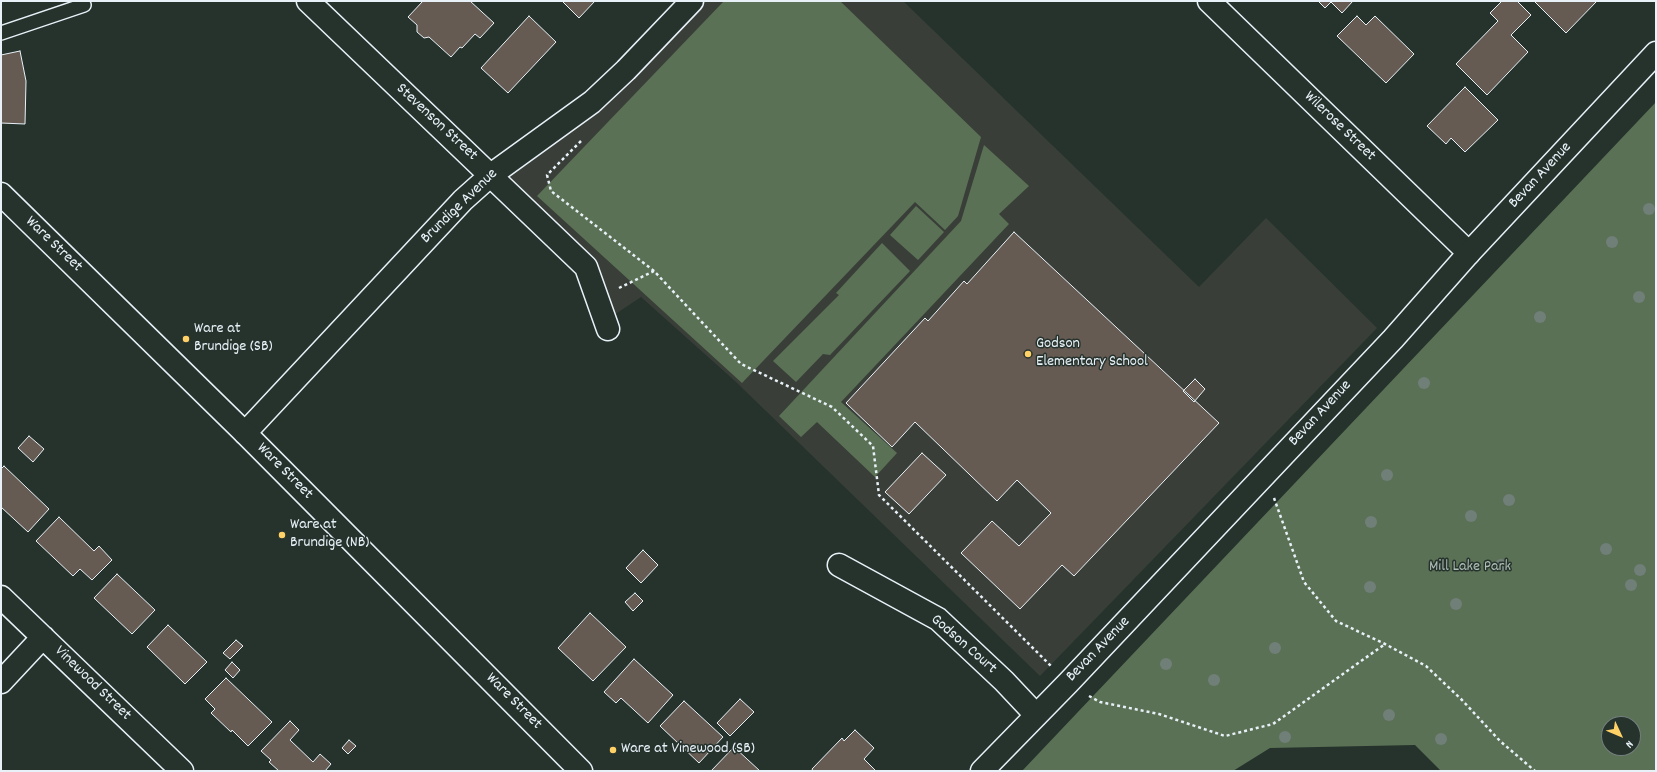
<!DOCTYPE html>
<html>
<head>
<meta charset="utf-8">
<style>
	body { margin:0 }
	#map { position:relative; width:1657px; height:772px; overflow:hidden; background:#26332d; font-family:Dekko,sans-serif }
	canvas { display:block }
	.frame { position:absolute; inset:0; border:2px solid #e8f1f8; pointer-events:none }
	.north { position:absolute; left:1601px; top:716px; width:40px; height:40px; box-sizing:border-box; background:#26332d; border:1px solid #747f7e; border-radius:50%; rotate:134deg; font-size:11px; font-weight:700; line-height:16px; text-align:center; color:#e8f1f8 }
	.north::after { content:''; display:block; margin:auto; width:14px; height:18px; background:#ffd166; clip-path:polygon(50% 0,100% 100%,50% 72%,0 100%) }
</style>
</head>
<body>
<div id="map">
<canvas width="1657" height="772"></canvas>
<div class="frame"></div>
<div class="north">N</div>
</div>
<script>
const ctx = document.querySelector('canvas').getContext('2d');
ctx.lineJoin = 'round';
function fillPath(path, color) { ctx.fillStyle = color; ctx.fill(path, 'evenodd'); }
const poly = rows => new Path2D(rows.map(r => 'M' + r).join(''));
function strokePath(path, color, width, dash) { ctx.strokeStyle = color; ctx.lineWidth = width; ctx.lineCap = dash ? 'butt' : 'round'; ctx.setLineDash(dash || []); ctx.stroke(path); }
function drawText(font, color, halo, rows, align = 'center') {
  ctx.font = font + ' Dekko,sans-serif'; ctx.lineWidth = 3; ctx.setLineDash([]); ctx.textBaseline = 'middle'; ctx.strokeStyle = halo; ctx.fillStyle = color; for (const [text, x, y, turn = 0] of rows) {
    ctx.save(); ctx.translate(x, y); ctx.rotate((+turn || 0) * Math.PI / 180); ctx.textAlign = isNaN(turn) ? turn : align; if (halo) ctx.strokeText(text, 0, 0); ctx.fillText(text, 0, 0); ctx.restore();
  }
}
const built = poly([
	[698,1,903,1,1199,287,1266,218,1377,328,1040,676,735,381,641,297,611,317,591,266,501,176]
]);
const green = poly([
	[724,1,840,1,981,137,958,216,945,230,915,202,742,383,537,196],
	[1656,102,1656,771,1441,771,1415,745,1270,748,1233,771,1022,771],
	[1609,724,1633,724,1633,748,1609,748],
	[984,145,1029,186,999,214,1009,224,841,402,897,453,875,477,817,422,801,437,779,416,961,221],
	[916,206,944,232,918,260,890,235],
	[882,243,910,271,830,355,823,354,796,382,773,361,839,295,836,293]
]);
const building = poly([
	[423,1,470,1,494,23,480,38,475,34,462,48,460,47,451,57,429,37,424,38,417,32,417,25,408,17,423,1],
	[562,1,595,1,579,18,562,1],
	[1318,1,1353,1,1342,13,1331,2,1325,8,1318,1],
	[1502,1,1517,1,1531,15,1511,35,1528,52,1487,95,1456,64,1498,21,1490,13,1502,1],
	[1534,1,1597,1,1566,33,1534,1],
	[529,16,556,42,508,93,481,68,529,16],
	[1357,16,1366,25,1375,16,1414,54,1386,83,1337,36,1357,16],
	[20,51,26,81,25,124,1,123,1,55,20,51],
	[1465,87,1498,120,1465,152,1451,138,1446,144,1427,126,1465,87],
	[1014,232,1219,423,1074,576,1062,565,1020,609,961,553,992,521,1019,546,1051,513,1017,480,997,501,915,422,892,447,846,403,925,318,928,321,964,281,967,284,1014,232],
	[1195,379,1205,389,1194,402,1183,391,1195,379],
	[29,436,44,449,33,462,18,448,29,436],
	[922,453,946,475,909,514,885,492,922,453],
	[4,466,49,509,28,532,1,507,1,469,4,466],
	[59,517,94,551,99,546,112,560,92,580,80,569,73,576,36,541,59,517],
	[643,550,658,565,641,583,626,568,643,550],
	[117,574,155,610,132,634,94,598,117,574],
	[635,593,643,601,633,611,625,602,635,593],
	[590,613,626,647,593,681,558,648,590,613],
	[168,625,207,662,185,684,147,647,168,625],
	[236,640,243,646,230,659,223,653,236,640],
	[634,659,673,695,648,723,621,698,616,703,604,692,634,659],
	[232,662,240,670,233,678,225,670,232,662],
	[226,678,272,722,248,746,232,730,231,732,211,713,215,709,205,699,226,678],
	[740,699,754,712,730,736,717,723,740,699],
	[684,701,723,737,699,763,660,726,684,701],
	[290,721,299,730,290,740,313,762,320,754,331,764,325,771,279,771,269,762,271,760,261,751,290,721],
	[855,730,874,748,864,759,876,771,813,771,812,769,842,738,844,741,855,730],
	[349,740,356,746,348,754,342,748,349,740],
	[734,747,760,771,711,771,734,747]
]);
const path = poly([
	[581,141,547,175,551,191,654,271,741,364,832,407,873,446,879,495,1051,666],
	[619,288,654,271],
	[1274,498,1304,582,1336,621,1385,644,1426,666,1462,700,1500,741,1535,771],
	[1089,696,1100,702,1159,714,1225,736,1273,724,1385,644]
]);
const service = poly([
	[1,33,84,5]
]);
const minor = poly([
	[308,1,586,267,608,329],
	[1209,1,1469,253],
	[245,433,463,200,491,175,592,102,626,70,692,1],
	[839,565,938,619,1004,681,1036,715],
	[1,597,182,771],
	[1,682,43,637]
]);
const tertiary = poly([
	[982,771,1068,683,1393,339,1469,253,1656,53]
]);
const secondary = poly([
	[1,194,245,433,581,771]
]);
const trees = [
	[1649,209],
	[1612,242],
	[1639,297],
	[1540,317],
	[1424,383],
	[1387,475],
	[1509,500],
	[1471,516],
	[1371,522],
	[1606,549],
	[1501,565],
	[1640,570],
	[1631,585],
	[1370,587],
	[1456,604],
	[1275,648],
	[1166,664],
	[1214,680],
	[1389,715],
	[1285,737],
	[1441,739]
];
const markers = [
	[186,339,4,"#ffd166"],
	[1028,354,4,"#ffd166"],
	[282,535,4,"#ffd166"],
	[613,750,4,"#ffd166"]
];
const streetNames = [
	["Stevenson Street",436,123,43],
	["Wilerose Street",1339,127,44],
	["Bevan Avenue",1541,176,-47],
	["Brundige Avenue",460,207,-44],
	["Ware Street",53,245,44],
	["Bevan Avenue",1321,414,-47],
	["Ware Street",284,472,45],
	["Godson Court",963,645,41],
	["Bevan Avenue",1099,650,-46],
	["Vinewood Street",92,684,44],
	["Ware Street",513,702,45]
];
const poiNames = [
	["Ware at",194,330],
	["Brundige (SB)",194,348],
	["Godson",1036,345],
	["Elementary School",1036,363],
	["Ware at",290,526],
	["Brundige (NB)",290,544],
	["Ware at Vinewood (SB)",621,750]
];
const parkNames = [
	["Mill Lake Park",1470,568]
];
fillPath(built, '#393f38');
fillPath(green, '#5a7155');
fillPath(building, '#665b53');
strokePath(building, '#e8f1f8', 1);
strokePath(service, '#e8f1f8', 16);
strokePath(minor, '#e8f1f8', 25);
strokePath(tertiary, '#e8f1f8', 25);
strokePath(secondary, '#e8f1f8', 25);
strokePath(path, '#e8f1f8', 2.5, [3, 3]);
strokePath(service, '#26332d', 13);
strokePath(minor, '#26332d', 22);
strokePath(tertiary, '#26332d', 22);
strokePath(secondary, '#26332d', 22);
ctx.fillStyle = '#717f79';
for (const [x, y] of trees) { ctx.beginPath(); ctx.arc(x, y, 6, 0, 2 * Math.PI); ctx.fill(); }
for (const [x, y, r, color] of markers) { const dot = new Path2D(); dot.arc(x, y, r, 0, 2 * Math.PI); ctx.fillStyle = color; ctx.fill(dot); strokePath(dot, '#26332d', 1.5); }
drawText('16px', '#e8f1f8', '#26332d', streetNames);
drawText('16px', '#e8f1f8', '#26332d', poiNames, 'left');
drawText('16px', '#afbeb7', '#26332d', parkNames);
</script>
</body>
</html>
